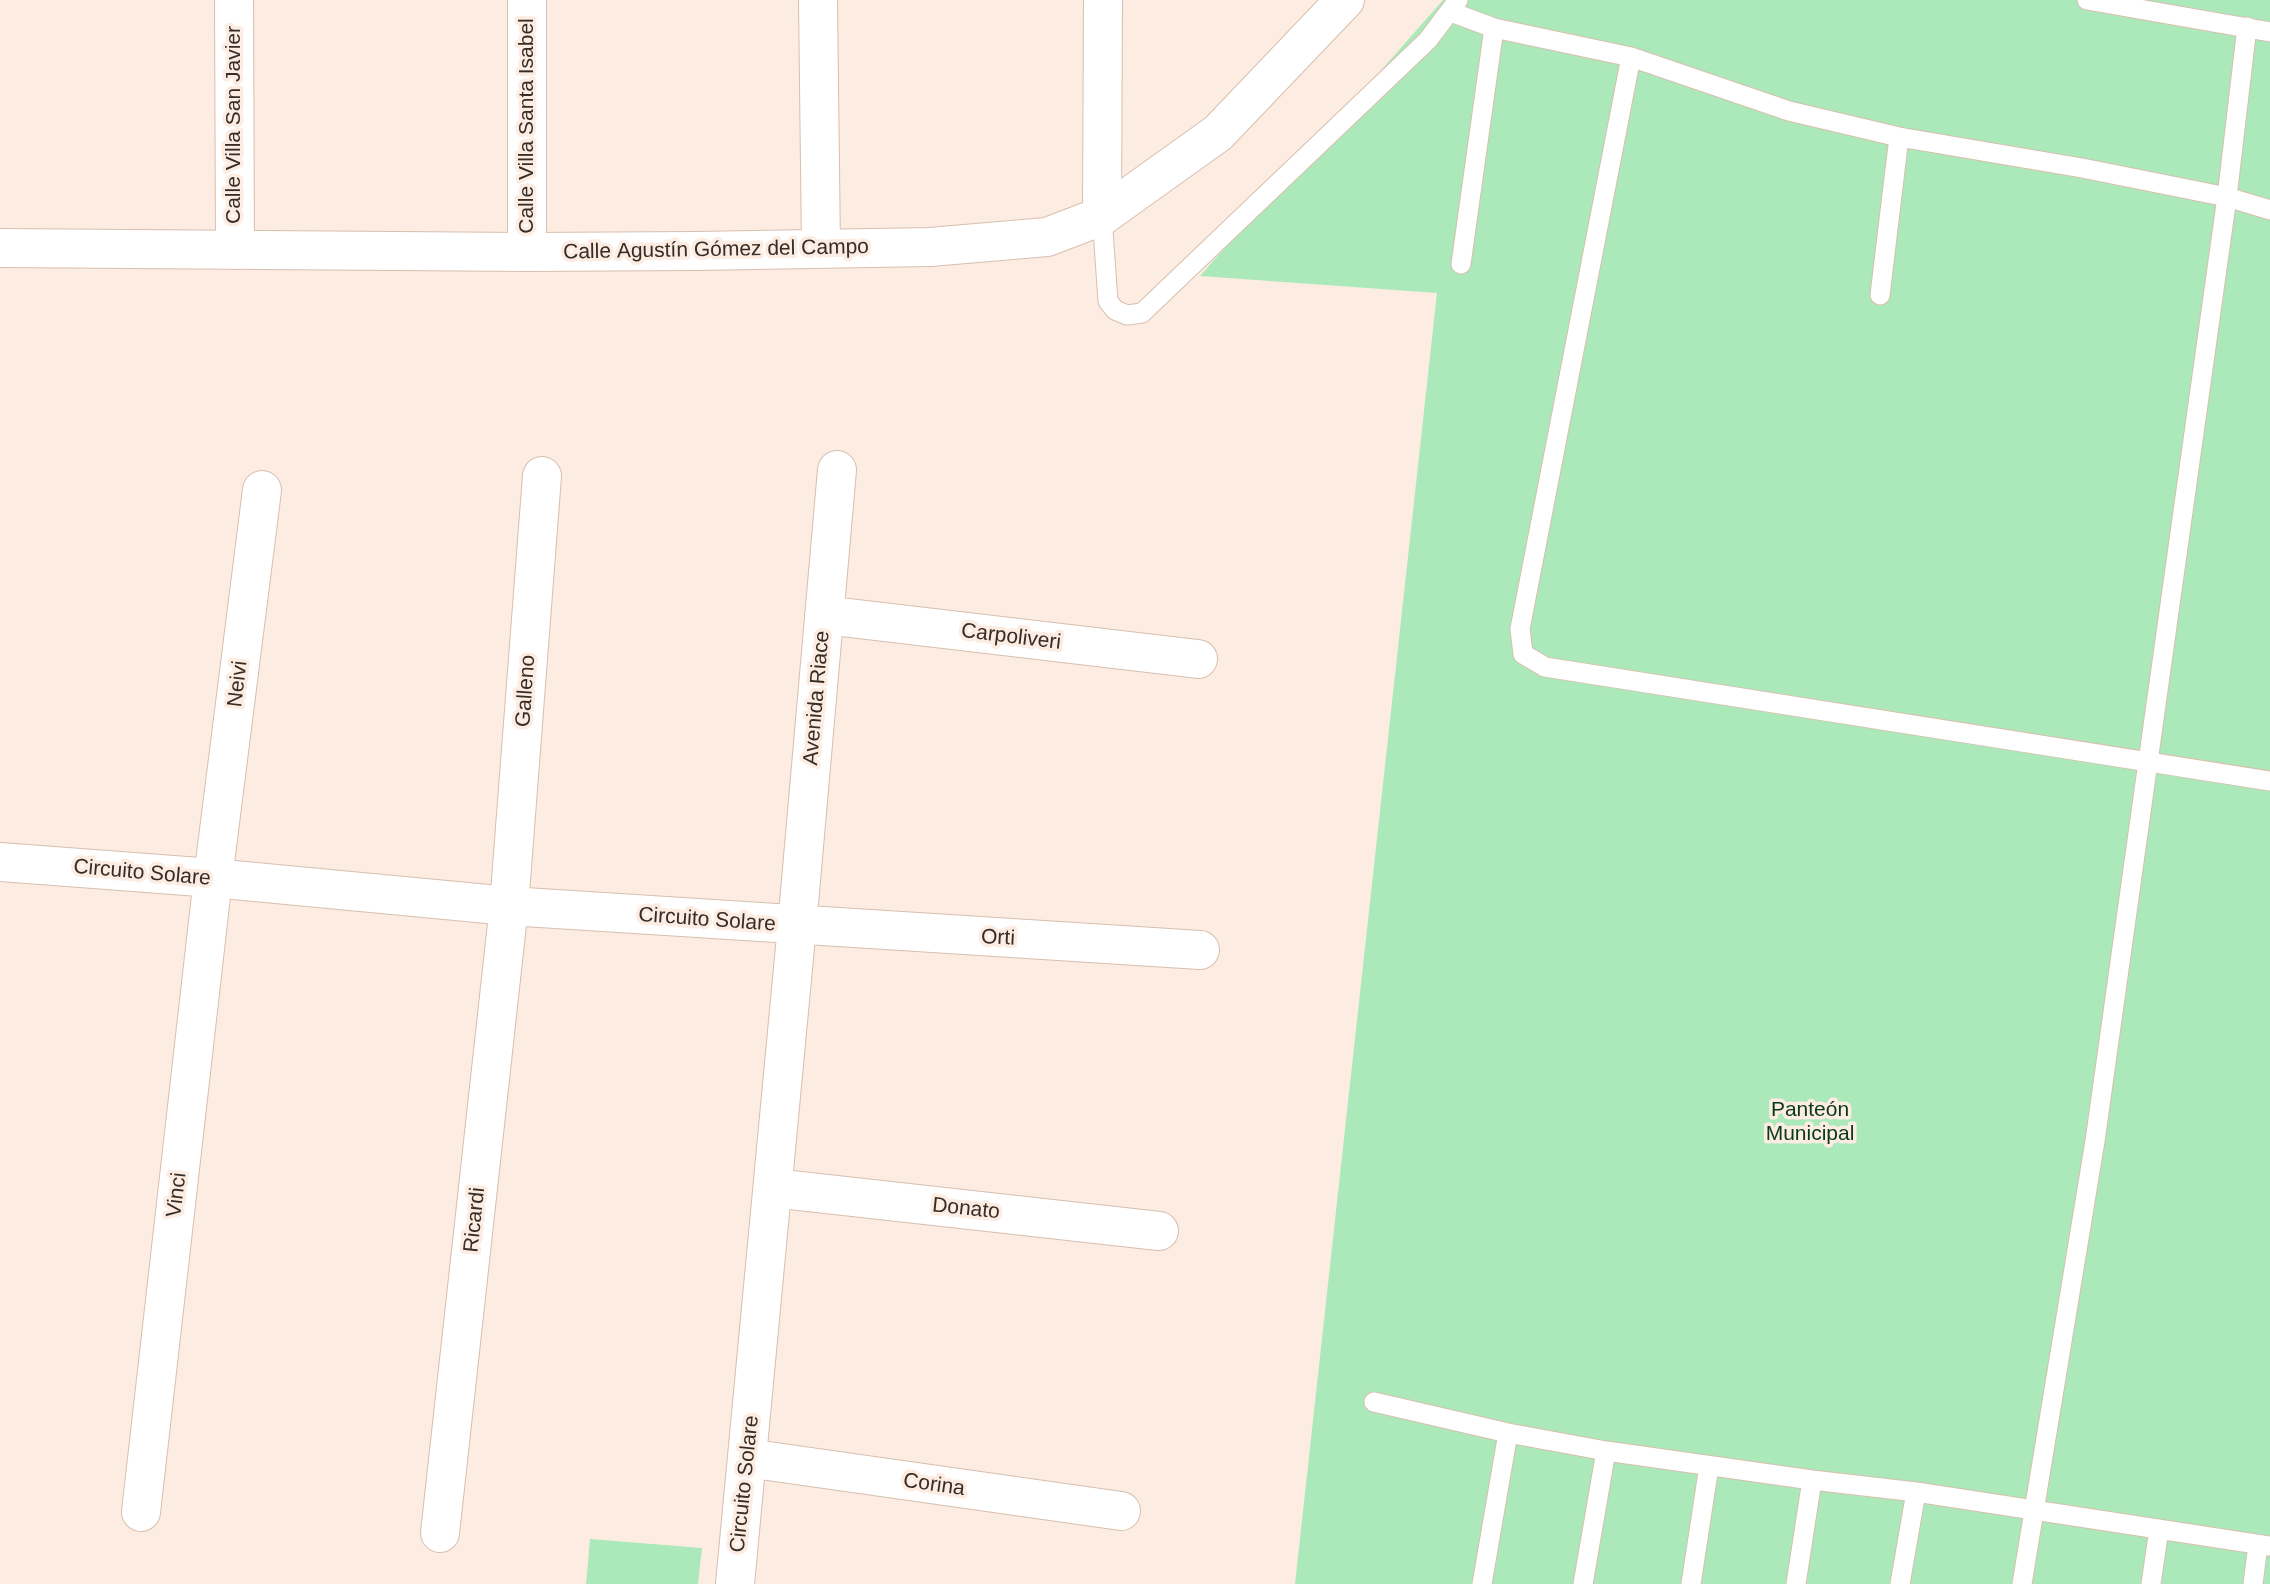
<!DOCTYPE html>
<html>
<head>
<meta charset="utf-8">
<style>
	body { margin:0 }
	canvas { display:block; background:#fcece1 }
</style>
</head>
<body>
<canvas width="2270" height="1584"></canvas>
<script>
const ctx = document.querySelector('canvas').getContext('2d');
ctx.lineJoin = 'round';
function fillPath(path, color) { ctx.fillStyle = color; ctx.fill(path, 'evenodd'); }
const poly = rows => new Path2D(rows.map(r => 'M' + r).join(''));
function strokePath(path, color, width, dash) { ctx.strokeStyle = color; ctx.lineWidth = width; ctx.lineCap = dash ? 'butt' : 'round'; ctx.setLineDash(dash || []); ctx.stroke(path); }
function drawText(font, color, halo, rows, align = 'center') {
  ctx.font = font + ' Helvetica,sans-serif'; ctx.lineWidth = 7; ctx.setLineDash([]); ctx.textBaseline = 'middle'; ctx.strokeStyle = halo; ctx.fillStyle = color; for (const [text, x, y, turn = 0] of rows) {
    ctx.save(); ctx.translate(x, y); ctx.rotate((+turn || 0) * Math.PI / 180); ctx.textAlign = isNaN(turn) ? turn : align; if (halo) ctx.strokeText(text, 0, 0); ctx.fillText(text, 0, 0); ctx.restore();
  }
}
const green = poly([
	[1443,0,2270,0,2270,1584,1295,1584,1437,293,1200,276],
	[590,1539,702,1548,698,1584,586,1584]
]);
const service = poly([
	[2087,0,2270,32],
	[1451,12,1494,28,1631,57,1789,111,1899,137,2082,168,2227,197,2270,210],
	[1631,57,1520,629,1523,654,1545,667,2270,781],
	[1102,216,1108,301,1115,310,1127,315,1142,313,1428,40,1458,0],
	[1461,264,1494,28],
	[1880,295,1899,137],
	[1374,1402,1508,1433,1606,1451,1812,1480,1916,1492,2270,1546],
	[1482,1584,1508,1433],
	[1583,1584,1606,1451],
	[1691,1584,1709,1466],
	[1796,1584,1812,1480],
	[1900,1584,1916,1492],
	[2022,1584,2095,1141,2227,197,2247,27],
	[2151,1584,2159,1529],
	[2253,1584,2258,1545]
]);
const minor = poly([
	[234,0,235,250],
	[818,0,821,248],
	[1102,216,1103,0],
	[527,252,527,0],
	[824,615,1198,659],
	[0,862,213,878,509,906,1200,950],
	[773,1188,1159,1231],
	[747,1458,1121,1511],
	[141,1512,213,878,262,490],
	[440,1533,509,906,542,476],
	[735,1584,797,926,837,470]
]);
const tertiary = poly([
	[0,248,527,252,696,251,930,247,1047,237,1102,216,1218,133,1345,0]
]);
const streetNames = [
	["Calle Villa San Javier",234,125,-90],
	["Calle Villa Santa Isabel",527,126,-90],
	["Calle Agustín Gómez del Campo",716,250,-1],
	["Carpoliveri",1011,637,7],
	["Neivi",238,684,-83],
	["Galleno",526,691,-86],
	["Avenida Riace",817,698,-85],
	["Circuito Solare",142,873,5],
	["Circuito Solare",707,920,4],
	["Orti",998,938,3],
	["Vinci",177,1195,-83],
	["Donato",966,1209,6],
	["Ricardi",475,1220,-84],
	["Circuito Solare",745,1484,-84],
	["Corina",934,1485,8]
];
const parkNames = [
	["Panteón",1810,1110],
	["Municipal",1810,1134]
];
fillPath(green, '#ace9ba');
strokePath(service, '#d8bfae', 21);
strokePath(minor, '#d8bfae', 40);
strokePath(tertiary, '#d8bfae', 40);
strokePath(service, '#fff', 19);
strokePath(minor, '#fff', 38);
strokePath(tertiary, '#fff', 38);
drawText('21px', '#372d27', '#fcece1', streetNames);
drawText('21px', '#063a1b', '#fcece1', parkNames);
</script>
</body>
</html>
